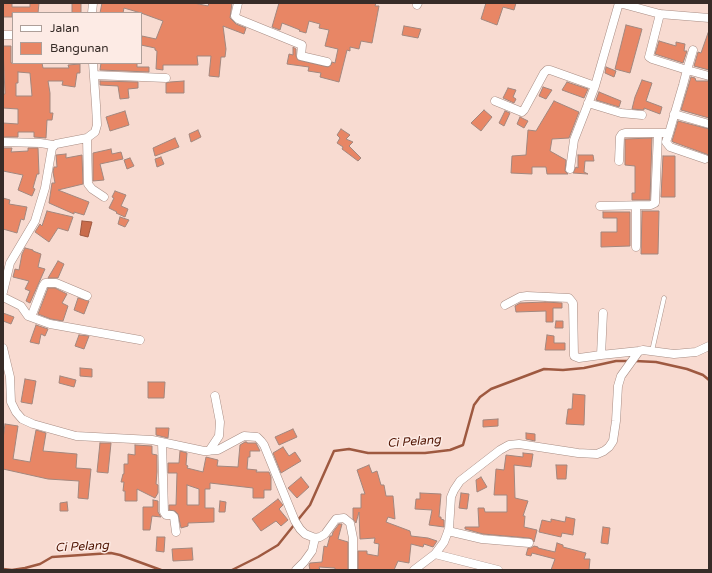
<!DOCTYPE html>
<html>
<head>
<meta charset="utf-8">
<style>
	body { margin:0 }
	#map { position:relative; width:712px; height:573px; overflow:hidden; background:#f8dbd1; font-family:"Varela Round",sans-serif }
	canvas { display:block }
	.frame { position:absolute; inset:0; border:4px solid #372c28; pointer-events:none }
	.legend { position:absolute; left:12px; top:12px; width:130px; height:52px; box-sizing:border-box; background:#fdebe5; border:1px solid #ae9f99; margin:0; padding:5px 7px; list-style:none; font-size:12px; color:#372c28 }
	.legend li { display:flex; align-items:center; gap:8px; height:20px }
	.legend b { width:20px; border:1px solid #ae9f99 }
</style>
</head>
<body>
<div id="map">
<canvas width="712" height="573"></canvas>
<div class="frame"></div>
<ul class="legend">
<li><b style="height:5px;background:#fff"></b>Jalan</li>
<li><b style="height:11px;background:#e88665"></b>Bangunan</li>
</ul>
</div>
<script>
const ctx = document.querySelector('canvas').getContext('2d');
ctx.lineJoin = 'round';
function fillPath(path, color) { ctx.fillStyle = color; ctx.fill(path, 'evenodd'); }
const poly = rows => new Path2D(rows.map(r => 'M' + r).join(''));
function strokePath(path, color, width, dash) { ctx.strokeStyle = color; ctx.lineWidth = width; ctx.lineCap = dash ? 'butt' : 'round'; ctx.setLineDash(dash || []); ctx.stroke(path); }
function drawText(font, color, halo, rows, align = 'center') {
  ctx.font = font + ' "Varela Round",sans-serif'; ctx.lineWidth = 3; ctx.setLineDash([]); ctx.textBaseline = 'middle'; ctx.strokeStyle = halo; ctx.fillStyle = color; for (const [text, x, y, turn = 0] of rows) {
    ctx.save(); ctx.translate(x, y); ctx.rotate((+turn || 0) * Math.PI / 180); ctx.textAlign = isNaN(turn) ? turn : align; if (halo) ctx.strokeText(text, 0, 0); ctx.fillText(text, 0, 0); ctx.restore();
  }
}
const water = poly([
	[82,221,92,222,88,237,80,235,82,221]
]);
const stream = poly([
	[635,361,656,362,687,369,703,375,709,380],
	[297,521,310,505,334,451,349,449,368,453,425,453,450,450,463,445,474,405,480,397,491,389,544,369,563,370,584,368,616,361,630,361],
	[3,569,12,570,25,568,40,564,52,557,111,553,120,555,161,570],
	[232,570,258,557,278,545,294,525]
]);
const building = poly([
	[3,3,12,3,12,7,30,7,30,3,39,3,38,13,12,13,12,17,3,17,3,3],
	[72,3,81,3,81,13,72,13,72,3],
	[102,3,194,3,208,6,209,3,232,3,230,18,236,24,246,28,244,34,223,26,226,49,225,57,221,57,219,77,209,76,211,56,197,56,198,65,163,65,163,70,156,69,157,51,155,50,155,48,141,45,141,42,142,36,156,39,163,21,141,13,124,8,123,13,100,13,102,3],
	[279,3,376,3,375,6,379,6,372,43,361,41,359,49,350,47,350,51,347,50,339,82,320,77,321,73,308,71,309,67,287,64,289,54,293,55,293,47,296,49,296,56,298,60,328,67,331,65,332,62,335,63,338,49,325,46,329,30,319,28,320,24,309,21,306,33,299,31,300,30,290,26,282,23,280,30,272,27,279,3],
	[486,3,516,3,514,10,503,7,497,25,481,19,486,3],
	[626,25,642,29,630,73,615,69,626,25],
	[404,26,421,29,418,38,402,35,404,26],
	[708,33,709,33,709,70,694,66,698,52,701,53,708,33],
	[659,41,676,46,676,42,685,44,684,51,687,51,683,63,655,54,659,41],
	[3,46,11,46,11,63,42,63,43,68,69,68,68,65,80,64,80,73,77,73,75,87,62,85,63,81,48,81,50,93,50,113,53,113,52,120,47,120,46,138,34,137,34,132,18,132,18,137,3,137,3,123,18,124,18,109,3,108,3,94,5,94,3,46],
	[18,72,30,73,32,96,16,96,16,83,18,83,18,72],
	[101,63,137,63,137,67,149,67,149,72,100,70,101,63],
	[606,67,616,71,614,77,605,73,606,67],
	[691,77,695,78,696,81,709,81,709,118,681,110,691,77],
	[642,80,652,83,646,101,662,107,660,114,644,108,644,110,632,109,635,97,642,80],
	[100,81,138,82,138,88,128,89,129,98,120,99,118,86,100,85,100,81],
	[184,81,184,93,166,93,166,83,170,82,184,81],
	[567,82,588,89,584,98,562,90,567,82],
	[543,87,552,90,546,99,539,96,543,87],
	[508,88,516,90,513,97,516,99,514,103,503,98,508,88],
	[599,92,621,101,619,107,596,100,599,92],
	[554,101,579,112,569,138,552,139,550,151,566,160,565,171,568,174,547,174,546,167,532,167,532,174,511,173,512,156,526,155,528,130,536,131,554,101],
	[484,110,492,117,481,131,471,123,484,110],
	[125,111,129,125,110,131,106,117,125,111],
	[505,111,510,113,504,126,499,123,505,111],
	[520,117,528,121,524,128,517,124,520,117],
	[678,121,709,129,709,155,673,142,672,141,678,121],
	[341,129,350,135,346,139,353,142,349,146,361,158,358,161,342,149,343,147,337,143,340,138,337,135,341,129],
	[198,130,201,137,191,142,189,134,198,130],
	[175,138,179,147,155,156,153,148,175,138],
	[652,138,650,200,632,200,632,193,635,193,635,166,625,165,625,139,652,138],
	[3,148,12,148,11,152,28,151,28,148,38,148,39,174,37,174,33,188,35,189,32,196,18,190,23,175,3,171,3,148],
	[111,149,112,154,121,152,123,159,100,164,104,180,93,181,93,153,111,149],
	[66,154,66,158,82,155,83,184,58,190,89,202,84,215,74,212,74,214,49,203,52,183,55,183,53,172,54,167,57,167,56,155,66,154],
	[578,155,593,155,594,161,585,161,584,172,588,174,573,173,576,167,578,168,578,155],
	[663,156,675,156,675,197,661,197,663,156],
	[161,157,164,164,157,167,155,159,161,157],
	[130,158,134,166,127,169,124,160,130,158],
	[115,191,126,195,121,206,128,209,125,217,116,213,117,212,109,208,114,198,112,197,115,191],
	[3,198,10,200,9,204,27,207,24,220,21,219,17,233,3,229,3,198],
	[47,211,73,217,68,231,58,228,49,242,35,232,40,224,42,226,47,211],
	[642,211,659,211,658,254,641,254,642,211],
	[603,212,630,212,630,246,601,247,601,232,617,232,617,218,603,218,603,212],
	[120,217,129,220,125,227,118,224,120,217],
	[25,248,33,250,33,251,41,254,38,267,45,269,30,303,26,301,30,291,25,289,29,281,13,277,15,269,19,270,22,254,25,248],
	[58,261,64,264,58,278,48,278,58,261],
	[48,288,55,288,67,294,62,303,68,306,63,321,51,319,38,314,48,288],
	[78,298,89,301,84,314,74,310,78,298],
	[545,302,562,303,562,308,553,308,553,322,546,322,546,311,516,312,515,306,520,303,545,302],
	[3,313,14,317,11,324,3,321,3,313],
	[556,321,563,321,563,328,555,328,556,321],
	[36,325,48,329,45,336,41,334,39,344,30,342,36,325],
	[79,335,89,336,84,349,75,346,79,335],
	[547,335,554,336,554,343,565,343,565,350,545,350,547,335],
	[80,368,92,369,92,377,80,376,80,368],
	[60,376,76,380,74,387,59,383,60,376],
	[25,379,36,381,32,404,21,402,25,379],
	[148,382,165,382,164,398,148,398,148,382],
	[573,394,585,395,584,425,566,424,568,409,572,409,573,394],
	[498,419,498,426,483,427,483,420,498,419],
	[5,424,18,426,13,459,30,462,36,430,46,433,43,451,77,454,76,468,91,469,88,499,78,498,79,481,48,479,3,469,3,439,5,424],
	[156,428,169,428,168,438,156,435,156,428],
	[293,429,297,437,279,445,275,437,293,429],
	[526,433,535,434,535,441,526,439,526,433],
	[245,442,247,442,247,443,256,443,260,451,250,451,250,457,248,457,247,469,257,470,256,472,269,472,271,477,271,490,264,490,264,498,253,498,253,488,210,483,210,489,205,489,205,508,214,508,214,522,188,523,188,526,181,528,178,514,175,511,169,510,169,505,176,505,177,473,168,473,168,463,179,463,180,451,187,453,186,465,188,466,187,468,203,472,206,457,218,460,217,466,238,467,240,445,245,442],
	[187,485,199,489,199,505,187,505,187,485],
	[100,443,111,443,108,473,97,472,100,443],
	[135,445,152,446,152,454,157,455,157,472,156,484,158,485,158,493,155,498,137,489,137,501,125,501,125,491,123,491,124,482,121,482,123,474,124,474,124,464,128,464,128,454,135,455,135,445],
	[283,447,289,456,295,452,301,461,281,473,273,453,283,447],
	[523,453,533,454,531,467,514,465,515,498,528,501,523,516,525,516,524,527,537,530,534,542,532,539,529,538,483,534,465,529,465,527,479,527,478,508,484,508,485,512,507,512,507,495,494,495,496,469,504,470,506,455,523,457,523,453],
	[369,465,372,473,377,471,381,485,384,485,386,496,393,496,395,519,388,517,386,522,410,531,411,536,428,538,437,541,433,547,424,544,423,547,411,544,409,563,398,561,394,570,358,570,358,551,367,551,367,554,378,556,379,544,374,543,375,538,360,539,359,512,356,523,353,519,353,508,361,508,361,494,365,494,357,470,369,465],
	[556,465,567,465,566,479,557,479,556,465],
	[301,477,309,487,297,498,288,488,301,477],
	[481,477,487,487,477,492,476,480,481,477],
	[420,493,441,494,439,517,441,517,441,519,444,520,444,527,429,525,432,510,415,509,416,499,420,499,420,493],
	[461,493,469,494,467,509,459,508,461,493],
	[278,499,283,505,279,509,288,520,281,526,276,521,261,531,252,519,278,499],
	[153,500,158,501,158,512,161,517,152,516,150,530,143,530,143,507,153,507,153,500],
	[220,501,226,502,225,512,219,512,220,501],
	[67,502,68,511,60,511,60,503,67,502],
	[566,517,575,519,573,535,562,533,561,537,539,532,542,520,551,522,551,519,565,522,566,517],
	[339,524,342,524,338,539,348,542,348,570,335,570,335,568,319,567,320,570,310,570,309,565,310,563,322,562,324,546,327,547,330,536,332,536,333,532,339,524],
	[603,527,610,528,608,544,601,543,603,527],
	[157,537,165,537,164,552,156,551,157,537],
	[557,543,563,545,563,547,586,553,584,559,590,559,589,570,551,570,555,559,532,553,531,556,526,555,528,548,531,548,534,546,538,547,538,548,555,552,557,543],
	[192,548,193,560,173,561,172,549,192,548]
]);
const lane = poly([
	[652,351,664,298]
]);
const street = poly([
	[238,3,235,16,238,19,302,45,301,56,327,62],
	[619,3,660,14,709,18],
	[417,5,418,3],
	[92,13,93,3],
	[3,35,13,35],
	[693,50,687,70,709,76],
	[94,75,166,78],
	[495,101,522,112,524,110,544,73,547,70,550,70,595,86],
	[588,103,621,113,642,115],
	[674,114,709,124],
	[669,133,666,142,670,147,705,159],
	[87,138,88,184,92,189,104,197],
	[3,142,40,143,53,145],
	[619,161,620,137,622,134,625,133,669,133,683,85,687,70,652,59,649,57,660,14],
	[570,169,574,140,595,86,619,3],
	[600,206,651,205,655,203,658,133],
	[636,206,636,247],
	[3,292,10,263,35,221,45,188,52,148,56,144,87,138,95,132,97,125,96,105,93,63],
	[3,297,21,306,28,316,50,324,140,340],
	[505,305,520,297,527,296,569,298,573,303,574,356,579,358,601,355],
	[603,313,601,355,639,351],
	[31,317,43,286,45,283,56,283,87,296],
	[3,348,10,377,11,402,16,412,22,419,33,424,76,436,152,440,204,451,218,450,244,436,257,437,261,441,264,445,295,521,300,529,305,534,315,538,320,537,325,534,336,519,344,518,350,523,353,538,353,570],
	[162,442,164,512,166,515,172,515,174,517,176,532],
	[209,451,219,436,220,422,215,396],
	[448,531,482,539,529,543],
	[435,554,498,570],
	[296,570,304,562,312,551,315,538],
	[414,570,435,554,444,542,449,529,451,497,454,490,460,481,500,450,509,445,519,444,578,453,597,454,604,451,609,447,613,441,616,421,618,386,621,376,639,351,643,350,674,354,696,352,709,346]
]);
const waterNames = [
	["Ci Pelang",414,442,-4],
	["Ci Pelang",82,547,-3]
];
fillPath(water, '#ca6c4b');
strokePath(water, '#9e5940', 1);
strokePath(stream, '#9e5940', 2.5);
fillPath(building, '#e88665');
strokePath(building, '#a2877e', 1);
strokePath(lane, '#a88d84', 5);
strokePath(street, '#a88d84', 9);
strokePath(lane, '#fff', 4);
strokePath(street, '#fff', 8);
drawText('italic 12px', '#4f1300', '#fdebe5', waterNames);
</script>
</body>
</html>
